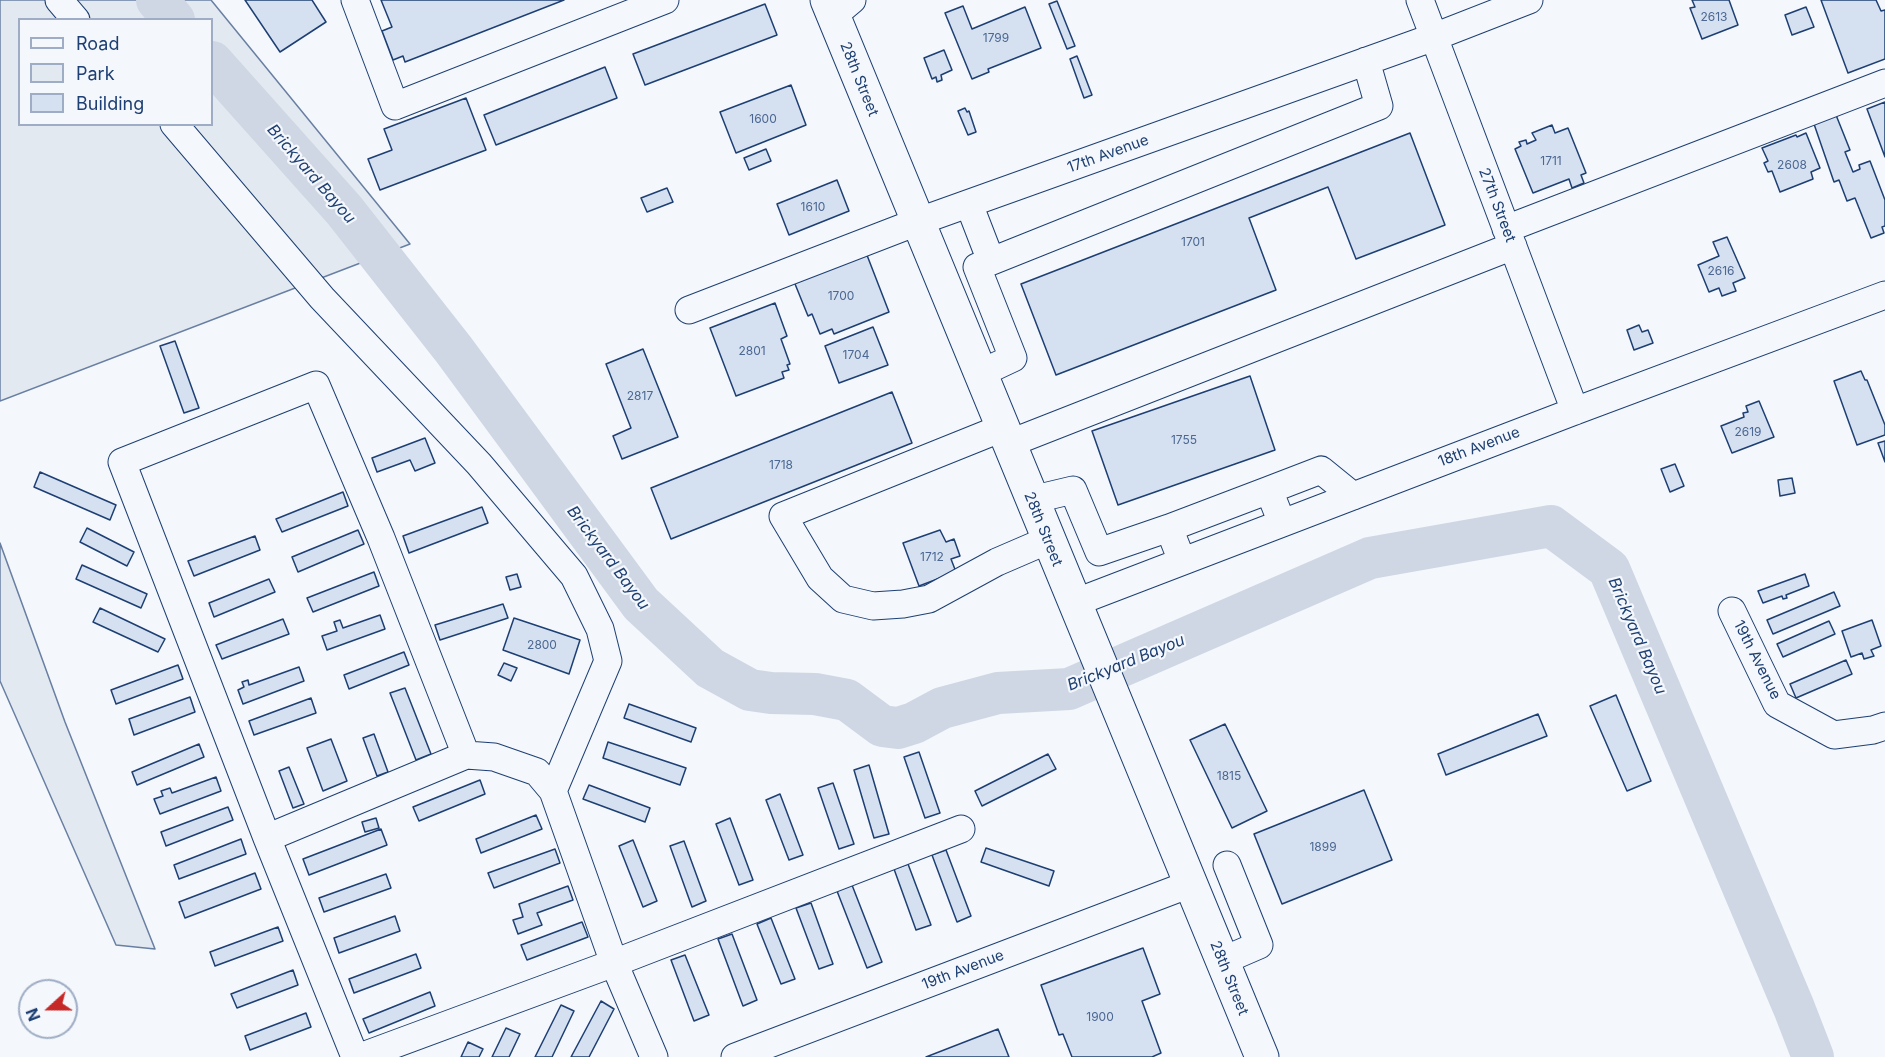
<!DOCTYPE html>
<html>
<head>
<meta charset="utf-8">
<style>
	body { margin:0 }
	#map { position:relative; width:1885px; height:1057px; overflow:hidden; background:#f4f7fb; font-family:Inter,sans-serif }
	canvas { display:block }
	.legend { position:absolute; left:18px; top:18px; width:195px; height:108px; box-sizing:border-box; background:#f4f7fb; border:2px solid #9eadc5; margin:0; padding:8px 10px; list-style:none; font-size:18px; color:#1d3f73 }
	.legend li { display:flex; align-items:center; gap:12px; height:30px }
	.legend b { width:30px; border:2px solid #9eadc5 }
	.north { position:absolute; left:18px; top:979px; width:60px; height:60px; box-sizing:border-box; background:#f4f7fb; border:2px solid #9eadc5; border-radius:50%; rotate:249deg; font-size:16px; font-weight:700; line-height:24px; text-align:center; color:#1d3f73 }
	.north::after { content:''; display:block; margin:auto; width:21px; height:27px; background:#c62828; clip-path:polygon(50% 0,100% 100%,50% 72%,0 100%) }
</style>
</head>
<body>
<div id="map">
<canvas width="1885" height="1057"></canvas>
<ul class="legend">
<li><b style="height:8px;background:#f4f7fb"></b>Road</li>
<li><b style="height:16px;background:#e3e9f0"></b>Park</li>
<li><b style="height:16px;background:#d5e0f0"></b>Building</li>
</ul>
<div class="north">N</div>
</div>
<script>
const ctx = document.querySelector('canvas').getContext('2d');
ctx.lineJoin = 'round';
function fillPath(path, color) { ctx.fillStyle = color; ctx.fill(path, 'evenodd'); }
const poly = rows => new Path2D(rows.map(r => 'M' + r).join(''));
function strokePath(path, color, width, dash) { ctx.strokeStyle = color; ctx.lineWidth = width; ctx.lineCap = dash ? 'butt' : 'round'; ctx.setLineDash(dash || []); ctx.stroke(path); }
function drawText(font, color, halo, rows, align = 'center') {
  ctx.font = font + ' Inter,sans-serif'; ctx.lineWidth = 4.5; ctx.setLineDash([]); ctx.textBaseline = 'middle'; ctx.strokeStyle = halo; ctx.fillStyle = color; for (const [text, x, y, turn = 0] of rows) {
    ctx.save(); ctx.translate(x, y); ctx.rotate((+turn || 0) * Math.PI / 180); ctx.textAlign = isNaN(turn) ? turn : align; if (halo) ctx.strokeText(text, 0, 0); ctx.fillText(text, 0, 0); ctx.restore();
  }
}
const green = poly([
	[0,0,211,0,410,244,0,401,0,0],
	[20,20,212,20,212,124,20,124,20,20],
	[0,543,65,722,155,949,116,945,0,681,0,543]
]);
const river = poly([
	[157,0,174,20],
	[212,62,344,210,454,350,641,604,710,668,750,690,771,693,815,694,847,700,882,726,898,728,914,723,942,708,998,693,1069,689,1370,558,1551,526,1609,569,1794,1008,1813,1057]
]);
const building = poly([
	[245,0,312,0,326,22,280,52,245,0],
	[381,0,564,0,405,62,403,56,393,60,382,31,392,27,381,0],
	[1692,0,1729,0,1738,25,1702,39,1690,8,1695,7,1692,0],
	[1821,0,1876,0,1881,11,1885,10,1885,59,1848,73,1821,0],
	[1057,1,1075,46,1067,49,1049,4,1057,1],
	[765,4,777,35,645,85,633,54,765,4],
	[963,6,972,29,1025,7,1041,48,988,69,989,72,972,79,945,13,963,6],
	[1806,7,1814,27,1792,35,1785,15,1806,7],
	[944,50,952,70,941,75,942,80,937,82,936,77,932,79,924,58,944,50],
	[1077,56,1092,95,1084,98,1070,59,1077,56],
	[605,67,617,98,496,145,484,115,605,67],
	[791,85,806,125,736,153,720,112,791,85],
	[466,98,486,150,380,190,368,159,392,150,384,129,466,98],
	[1885,102,1885,157,1867,109,1885,102],
	[965,108,967,112,969,111,976,132,968,135,958,111,965,108],
	[1836,115,1850,150,1845,152,1853,172,1860,169,1859,165,1870,161,1885,200,1885,226,1882,227,1884,233,1871,238,1855,198,1847,201,1839,180,1834,182,1814,124,1836,115],
	[1552,125,1555,133,1568,128,1586,173,1581,175,1584,183,1572,188,1569,179,1533,193,1515,149,1521,146,1519,142,1526,140,1527,144,1536,140,1532,133,1552,125],
	[1410,133,1445,225,1356,259,1328,187,1249,218,1276,290,1056,375,1021,284,1410,133],
	[1806,133,1820,168,1811,172,1813,179,1780,192,1772,171,1768,172,1764,163,1768,161,1762,148,1796,135,1797,137,1806,133],
	[766,149,771,161,749,170,744,158,766,149],
	[837,180,849,211,789,235,777,204,837,180],
	[667,188,673,202,647,212,641,198,667,188],
	[1727,237,1745,278,1733,283,1736,291,1722,296,1719,288,1709,292,1698,265,1719,256,1713,242,1727,237],
	[865,250,889,312,834,334,832,329,820,334,812,314,808,316,793,279,865,250],
	[775,303,787,336,781,339,790,364,787,365,789,370,782,372,784,378,736,396,710,328,775,303],
	[1639,325,1642,332,1648,330,1653,343,1634,350,1627,330,1639,325],
	[873,327,888,365,839,383,825,346,873,327],
	[175,341,199,408,184,413,160,346,175,341],
	[643,349,678,437,622,459,613,436,631,428,606,364,643,349],
	[1861,371,1865,380,1867,380,1885,425,1885,435,1857,445,1834,381,1861,371],
	[1250,376,1275,450,1118,505,1092,431,1250,376],
	[892,392,912,443,671,539,651,488,892,392],
	[1759,401,1774,437,1732,453,1721,426,1744,417,1743,413,1748,412,1746,406,1759,401],
	[425,438,435,463,415,471,410,460,377,472,372,458,425,438],
	[1885,441,1885,462,1878,443,1885,441],
	[1675,464,1684,486,1670,492,1661,469,1675,464],
	[40,472,116,505,110,520,34,487,40,472],
	[1792,478,1795,493,1780,496,1778,480,1792,478],
	[343,492,348,506,282,532,276,519,343,492],
	[482,507,488,523,409,553,403,536,482,507],
	[87,528,134,552,127,566,80,542,87,528],
	[358,530,364,544,298,572,292,557,358,530],
	[940,530,946,542,954,539,960,556,951,559,956,572,919,586,903,543,940,530],
	[255,536,260,550,194,576,188,561,255,536],
	[82,565,147,594,141,608,76,579,82,565],
	[374,572,379,586,313,612,307,598,374,572],
	[517,574,521,587,510,590,506,577,517,574],
	[1805,574,1809,586,1786,595,1787,598,1783,599,1782,596,1763,603,1758,591,1805,574],
	[269,579,275,592,214,617,209,603,269,579],
	[1834,592,1840,606,1773,634,1767,620,1834,592],
	[503,604,508,618,440,640,435,625,503,604],
	[100,608,165,639,158,652,93,622,100,608],
	[380,615,385,629,327,650,322,636,337,631,334,622,340,620,343,628,380,615],
	[514,618,580,640,569,674,503,650,514,618],
	[283,619,289,634,222,659,216,645,283,619],
	[1872,620,1881,646,1871,650,1874,656,1864,659,1862,653,1851,657,1842,631,1872,620],
	[1829,621,1835,634,1783,657,1777,644,1829,621],
	[404,652,409,665,349,689,344,675,404,652],
	[1846,660,1852,674,1796,698,1790,684,1846,660],
	[504,663,517,668,511,681,498,675,504,663],
	[178,665,183,679,116,704,111,690,178,665],
	[299,667,304,681,243,704,238,690,244,687,242,682,248,680,249,685,299,667],
	[405,688,431,754,416,760,390,693,405,688],
	[1616,695,1651,781,1627,791,1590,706,1616,695],
	[190,697,195,712,134,735,129,719,190,697],
	[311,698,316,713,254,735,249,721,311,698],
	[629,704,696,728,691,742,624,718,629,704],
	[1538,714,1547,736,1446,775,1438,754,1538,714],
	[1225,724,1267,811,1232,828,1190,740,1225,724],
	[374,734,388,772,377,776,363,738,374,734],
	[331,739,347,781,323,791,307,748,331,739],
	[608,742,686,768,680,785,603,758,608,742],
	[199,744,204,757,137,785,132,772,199,744],
	[919,752,940,813,925,818,904,757,919,752],
	[1048,754,1056,769,982,806,975,791,1048,754],
	[869,765,889,834,874,838,854,770,869,765],
	[289,767,304,804,293,808,279,771,289,767],
	[216,777,221,791,160,814,154,799,163,796,161,791,170,788,172,793,216,777],
	[480,780,485,794,419,821,413,807,480,780],
	[833,783,854,844,839,849,818,788,833,783],
	[589,785,650,808,645,822,583,799,589,785],
	[1364,790,1392,860,1282,904,1254,834,1364,790],
	[780,794,803,855,789,860,766,800,780,794],
	[228,807,233,820,166,846,161,832,228,807],
	[536,815,542,829,481,853,476,839,536,815],
	[376,818,379,828,365,832,362,822,376,818],
	[730,818,753,880,739,885,716,824,730,818],
	[381,829,387,845,309,875,303,859,381,829],
	[241,839,246,854,179,879,174,865,241,839],
	[633,840,657,901,643,907,619,846,633,840],
	[684,841,706,901,692,907,670,846,684,841],
	[986,848,1054,871,1049,886,981,862,986,848],
	[555,849,560,863,494,888,488,873,555,849],
	[946,850,971,916,957,922,932,855,946,850],
	[908,864,931,925,916,930,894,869,908,864],
	[255,873,261,889,185,918,179,902,255,873],
	[386,874,391,888,324,912,319,898,386,874],
	[852,885,882,962,867,968,837,891,852,885],
	[568,886,573,900,537,913,542,925,518,934,513,920,523,917,519,904,568,886],
	[811,903,833,964,819,969,796,908,811,903],
	[395,916,400,931,339,953,334,938,395,916],
	[771,918,795,979,781,984,757,924,771,918],
	[582,922,588,937,527,960,521,945,582,922],
	[278,927,283,941,215,966,210,952,278,927],
	[732,934,757,1000,743,1006,718,939,732,934],
	[1143,948,1160,994,1142,1001,1161,1053,1152,1057,1072,1057,1063,1034,1059,1035,1041,985,1143,948],
	[416,954,421,968,354,993,349,979,416,954],
	[685,955,709,1015,694,1021,671,960,685,955],
	[293,970,298,985,237,1008,231,994,293,970],
	[430,992,435,1006,369,1033,363,1019,430,992],
	[601,1001,614,1009,589,1057,571,1057,601,1001],
	[561,1005,574,1011,552,1057,535,1057,561,1005],
	[306,1013,311,1027,250,1050,245,1036,306,1013],
	[506,1028,520,1034,509,1057,492,1057,506,1028],
	[998,1029,1009,1057,926,1057,998,1029],
	[468,1042,483,1049,479,1057,461,1057,468,1042]
]);
const minor = poly([
	[59,0,76,20],
	[355,0,395,106,665,0],
	[1420,0,1575,411],
	[833,16,852,0],
	[174,124,322,298,479,464,574,576,600,629,608,661,553,791,614,963,654,1057],
	[969,204,991,261],
	[1506,229,1885,83],
	[689,310,917,222,1434,37,1529,0],
	[979,374,1013,358,977,267,1379,106,1366,61],
	[1002,428,783,516,820,578,843,599,873,606,903,604,929,599,997,562,1048,540],
	[1008,444,1513,246],
	[1269,490,1321,470,1353,496],
	[1031,500,1073,490,1099,552,1169,528,1182,561],
	[1169,528,1269,490,1282,523],
	[1074,603,1575,411,1885,295],
	[1732,611,1777,704,1834,735,1873,730,1885,726],
	[466,755,494,757,537,772,553,791],
	[267,838,466,755,381,538,316,385,122,462,267,838,355,1057],
	[1222,961,1259,945,1227,865],
	[360,1057,614,963,961,829],
	[735,1057,1190,884]
]);
const major = poly([
	[827,0,1262,1057]
]);
const numberNames = [
	["2613",1714,17],
	["1799",996,38],
	["1600",763,119],
	["1711",1551,161],
	["2608",1792,165],
	["1610",813,207],
	["1701",1193,242],
	["2616",1721,271],
	["1700",841,296],
	["2801",752,351],
	["1704",856,355],
	["2817",640,396],
	["2619",1748,432],
	["1755",1184,440],
	["1718",781,465],
	["1712",932,557],
	["2800",542,645],
	["1815",1229,776],
	["1899",1323,847],
	["1900",1100,1017]
];
const streetNames = [
	["28th Street",859,79,68],
	["17th Avenue",1108,154,-20],
	["27th Street",1497,205,69],
	["18th Avenue",1479,447,-21],
	["28th Street",1043,529,68],
	["19th Avenue",1757,660,63],
	["19th Avenue",963,970,-21],
	["28th Street",1229,978,68]
];
const waterNames = [
	["Brickyard Bayou",311,174,49],
	["Brickyard Bayou",608,558,53],
	["Brickyard Bayou",1637,636,67],
	["Brickyard Bayou",1126,663,-22]
];
fillPath(green, '#e3e9f0');
strokePath(green, '#687fa3', 1.5);
strokePath(river, '#cfd7e4', 42);
fillPath(building, '#d5e0f0');
strokePath(building, '#1d3f73', 1.5);
strokePath(minor, '#1d3f73', 29);
strokePath(major, '#1d3f73', 35);
strokePath(minor, '#f4f7fb', 27);
strokePath(major, '#f4f7fb', 33);
drawText('12px', '#4b6792', null, numberNames);
drawText('15px', '#1d3f73', '#f4f7fb', streetNames);
drawText('italic 16px', '#1d3f73', '#f4f7fb', waterNames);
</script>
</body>
</html>
